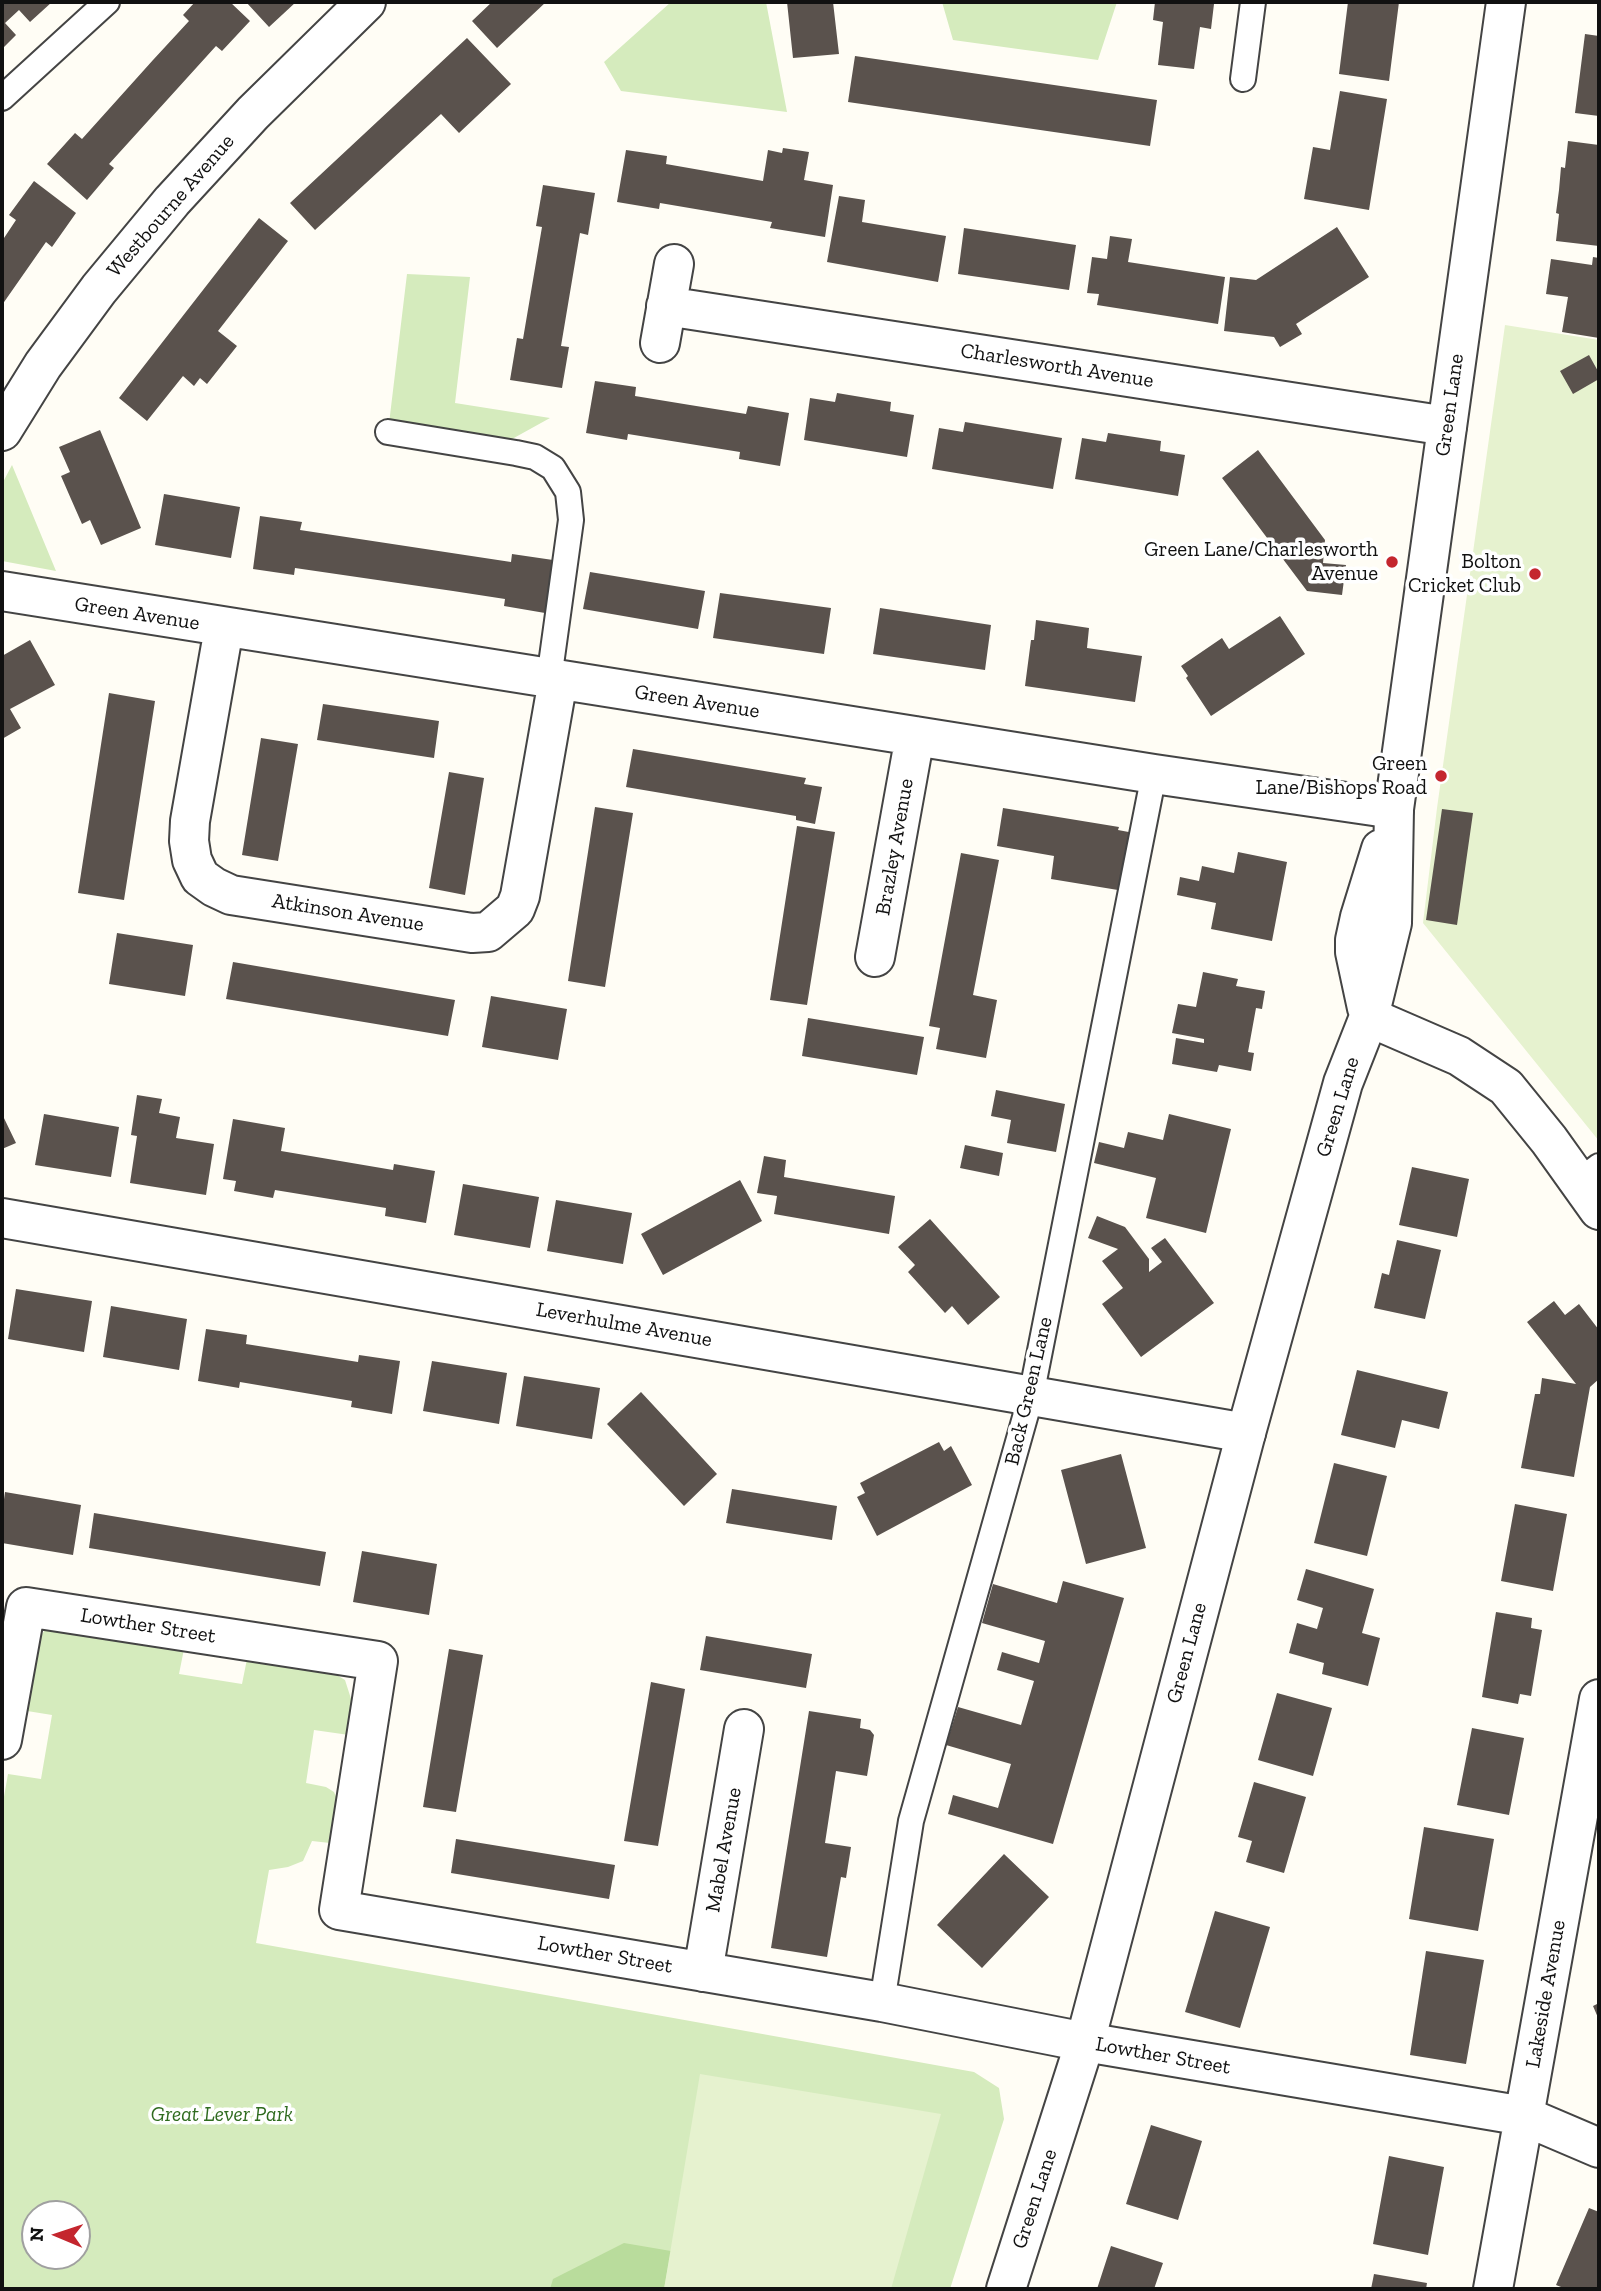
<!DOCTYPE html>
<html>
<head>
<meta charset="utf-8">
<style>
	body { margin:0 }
	#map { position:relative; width:1601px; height:2291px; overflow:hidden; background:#fffdf5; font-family:"Zilla Slab",serif }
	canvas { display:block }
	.frame { position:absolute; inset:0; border:4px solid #111; pointer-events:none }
	.north { position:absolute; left:21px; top:2200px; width:70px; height:70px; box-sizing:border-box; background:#fff; border:2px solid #a0a0a0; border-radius:50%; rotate:272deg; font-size:19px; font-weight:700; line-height:28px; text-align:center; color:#111 }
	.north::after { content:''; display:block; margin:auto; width:24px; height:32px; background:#c4262e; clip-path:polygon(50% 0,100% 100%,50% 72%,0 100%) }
</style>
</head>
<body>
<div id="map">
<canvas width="1601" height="2291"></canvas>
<div class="frame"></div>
<div class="north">N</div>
</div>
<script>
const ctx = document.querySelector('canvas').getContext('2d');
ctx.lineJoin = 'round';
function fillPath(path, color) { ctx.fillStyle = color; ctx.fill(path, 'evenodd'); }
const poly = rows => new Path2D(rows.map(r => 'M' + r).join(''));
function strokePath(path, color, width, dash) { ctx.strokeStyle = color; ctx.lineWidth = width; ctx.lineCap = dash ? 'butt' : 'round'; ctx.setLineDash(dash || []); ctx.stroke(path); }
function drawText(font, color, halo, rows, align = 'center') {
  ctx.font = font + ' "Zilla Slab",serif'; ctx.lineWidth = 7; ctx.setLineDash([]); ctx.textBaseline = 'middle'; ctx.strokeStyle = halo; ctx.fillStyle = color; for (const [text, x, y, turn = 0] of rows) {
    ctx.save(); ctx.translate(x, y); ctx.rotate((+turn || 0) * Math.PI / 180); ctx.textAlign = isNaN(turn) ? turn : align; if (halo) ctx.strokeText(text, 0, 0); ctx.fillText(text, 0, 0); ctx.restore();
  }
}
const green = poly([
	[671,2,766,2,787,112,621,91,604,62],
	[942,2,1117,2,1098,60,953,40],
	[407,274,470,277,455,403,550,418,494,449,388,432],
	[12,465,56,571,2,561,2,484],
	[61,1621,185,1644,179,1674,242,1684,248,1654,320,1665,345,1680,353,1705,349,1735,314,1730,306,1783,326,1787,334,1792,338,1801,330,1843,312,1841,303,1861,288,1867,269,1870,256,1943,974,2072,999,2088,1004,2119,950,2289,2,2289,2,1808,8,1774,41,1779,52,1715,21,1710,34,1645,45,1630],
	[35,2214,77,2214,77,2256,35,2256]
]);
const forest = poly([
	[624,2243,671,2251,664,2289,550,2289,553,2279]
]);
const pitch = poly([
	[1505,325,1599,340,1599,1141,1423,923,1437,808],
	[700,2074,941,2114,891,2289,664,2289]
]);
const building = poly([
	[2,2,52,2,30,22,19,10,5,23,16,35,2,49],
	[195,2,230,2,250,21,222,51,216,46,109,164,114,168,87,200,47,164,75,133,82,139,153,60,189,21,183,15],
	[246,2,296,2,269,27],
	[492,2,546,2,497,48,472,21],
	[787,2,833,2,839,54,793,58],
	[1155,2,1205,2,1214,4,1211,29,1200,27,1194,69,1158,65,1163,22,1153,20],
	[1348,2,1399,2,1389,81,1339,74],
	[1585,34,1599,36,1599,116,1575,113],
	[467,38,511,84,459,133,441,114,315,230,290,203],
	[855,56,1157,100,1150,146,848,102],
	[1340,91,1387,99,1369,210,1304,199,1313,147,1330,150],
	[1568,141,1599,145,1599,246,1556,241,1559,214,1556,213,1559,190,1561,167,1565,168],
	[783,148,809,152,804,180,833,185,825,237,770,228,772,222,660,203,659,209,617,202,626,150,667,156,666,164,763,181,768,150,782,153],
	[34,181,76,213,52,247,46,242,2,305,2,241,16,220,9,215],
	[543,185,595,193,588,235,580,233,561,346,569,347,562,388,510,380,517,338,523,339,542,227,536,226],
	[839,196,865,200,862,222,946,236,938,282,827,262],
	[259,218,288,241,218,331,237,346,207,384,200,378,194,386,183,376,147,421,119,398],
	[1337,227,1369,277,1296,324,1302,334,1280,347,1274,337,1224,331,1230,277,1256,280],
	[964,228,1076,245,1069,290,958,274],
	[1110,236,1132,239,1128,262,1225,277,1218,324,1097,305,1099,294,1087,293,1092,257,1107,259],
	[1593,257,1599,258,1599,338,1562,332,1568,297,1546,294,1551,259,1592,265],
	[1589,355,1599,373,1599,379,1573,394,1560,371],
	[595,381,636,387,635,396,690,405,746,414,748,406,789,413,780,466,739,459,740,452,628,434,627,440,586,433],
	[837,393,891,402,890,411,914,415,907,457,804,440,810,398,835,402],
	[965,422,1062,438,1053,489,932,469,939,428,963,432],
	[100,430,141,528,101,545,90,520,82,524,71,499,61,476,70,472,59,447],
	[1108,433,1161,441,1160,451,1185,455,1178,496,1075,479,1082,438,1106,442],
	[1258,450,1325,540,1323,563,1346,565,1342,595,1307,591,1222,478],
	[164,494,240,507,231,558,155,545],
	[260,516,302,522,300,530,511,562,512,554,553,560,545,613,504,606,505,599,453,591,295,568,294,575,253,569],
	[590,572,705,591,698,629,583,609],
	[720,593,831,608,824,654,713,638],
	[880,608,991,625,985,670,873,654],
	[1280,616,1305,654,1211,716,1186,678,1188,676,1181,666,1222,638,1229,649],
	[1036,620,1089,628,1087,648,1142,656,1135,702,1025,686,1031,640,1034,640],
	[30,640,55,685,10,709,21,728,2,739,2,656],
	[109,693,155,701,124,900,78,893],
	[323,704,439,721,434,758,317,740],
	[261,738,298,744,278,861,242,855],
	[633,749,806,778,804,784,822,787,815,824,796,820,796,816,626,787],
	[449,772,484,778,465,895,429,888],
	[595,807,633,813,605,987,568,981],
	[1003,808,1119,827,1118,830,1134,833,1124,891,1051,879,1054,856,997,846],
	[1442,809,1473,813,1457,925,1426,920],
	[797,826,835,832,807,1005,770,1000],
	[1238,852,1287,862,1272,941,1211,929,1216,903,1177,895,1180,877,1199,881,1202,866,1234,873],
	[961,853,999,860,973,995,997,1000,986,1058,936,1049,940,1028,929,1026],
	[117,933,193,945,185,996,109,984],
	[233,962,455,1000,448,1036,226,999],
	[1203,972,1238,979,1236,986,1265,991,1262,1009,1256,1008,1248,1052,1254,1053,1251,1071,1219,1065,1217,1072,1172,1064,1176,1038,1204,1043,1204,1039,1172,1033,1178,1004,1196,1007],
	[491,996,567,1009,558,1060,482,1047],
	[808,1018,924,1037,917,1075,802,1056],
	[996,1090,1065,1104,1056,1152,1007,1143,1011,1120,991,1116],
	[137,1095,162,1099,159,1113,180,1117,176,1138,214,1144,206,1195,130,1183,137,1136,131,1135],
	[2,1114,16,1143,2,1149],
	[44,1114,119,1127,111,1177,35,1165],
	[1169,1114,1231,1129,1206,1233,1146,1218,1156,1178,1094,1163,1099,1142,1124,1148,1128,1132,1163,1140],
	[233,1119,285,1128,281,1151,393,1170,394,1164,435,1171,426,1223,385,1216,386,1208,330,1199,275,1190,273,1198,234,1191,236,1181,223,1179],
	[965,1145,1003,1153,999,1176,960,1168],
	[764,1156,786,1160,784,1177,895,1196,889,1234,774,1214,777,1196,757,1193],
	[1412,1167,1469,1179,1457,1237,1399,1225],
	[740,1180,762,1221,663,1275,641,1234],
	[463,1184,539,1197,530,1248,454,1235],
	[556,1200,632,1213,623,1264,547,1251],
	[1097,1216,1125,1227,1149,1259,1149,1272,1162,1262,1151,1248,1165,1238,1214,1303,1141,1357,1102,1304,1123,1288,1102,1261,1118,1249,1088,1238],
	[930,1219,1000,1297,968,1325,952,1306,945,1313,908,1272,915,1265,898,1247],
	[1397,1240,1441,1250,1425,1319,1374,1308,1382,1273,1389,1275],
	[16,1289,92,1301,84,1352,8,1339],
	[1554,1301,1565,1315,1579,1304,1599,1330,1599,1379,1590,1387,1574,1477,1521,1468,1535,1394,1540,1394,1542,1378,1576,1384,1527,1322],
	[111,1306,187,1319,179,1370,103,1357],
	[206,1329,247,1335,246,1344,358,1362,359,1355,400,1361,392,1414,351,1407,352,1401,240,1382,239,1388,198,1381],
	[432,1361,507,1373,499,1424,423,1411],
	[1357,1370,1448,1392,1439,1429,1402,1420,1395,1448,1341,1435],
	[524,1376,600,1388,592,1439,516,1426],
	[641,1392,717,1474,684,1506,607,1424],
	[939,1442,944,1451,951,1446,972,1485,877,1536,857,1497,865,1493,860,1483],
	[1121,1454,1146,1548,1086,1564,1061,1470],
	[1334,1463,1387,1476,1367,1556,1314,1543],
	[732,1489,837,1506,832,1540,726,1523],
	[5,1492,81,1505,73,1555,2,1543,2,1514],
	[1515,1504,1567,1514,1553,1591,1501,1581],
	[94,1513,326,1552,320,1586,89,1548],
	[362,1551,437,1564,429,1615,353,1602],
	[1306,1569,1374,1589,1362,1633,1380,1638,1368,1686,1322,1674,1324,1663,1289,1653,1297,1623,1317,1629,1323,1608,1297,1600],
	[1063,1581,1124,1598,1053,1844,948,1814,953,1795,998,1808,1011,1764,946,1745,958,1707,1021,1725,1034,1681,997,1670,1002,1652,1039,1663,1045,1641,982,1623,993,1584,1057,1603],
	[1496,1612,1532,1618,1531,1628,1542,1630,1531,1696,1520,1694,1518,1704,1482,1697],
	[706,1636,812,1654,806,1688,700,1670],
	[449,1649,483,1655,456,1812,423,1807],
	[651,1682,685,1689,658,1846,624,1841],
	[1277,1693,1332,1708,1313,1776,1258,1760],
	[809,1711,861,1719,860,1728,870,1730,874,1735,867,1776,836,1771,825,1843,851,1847,846,1878,841,1877,827,1957,771,1948],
	[1472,1728,1524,1738,1509,1815,1457,1805],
	[1254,1782,1306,1797,1284,1873,1246,1862,1252,1841,1238,1837],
	[1424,1827,1494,1839,1478,1931,1409,1919],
	[456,1839,615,1865,609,1899,451,1873],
	[1004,1854,1049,1897,982,1968,937,1925],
	[1215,1911,1270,1927,1240,2028,1185,2012],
	[1426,1951,1484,1960,1466,2064,1410,2055],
	[1599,2003,1599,2020,1593,2006],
	[1151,2125,1202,2141,1178,2220,1126,2204],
	[1389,2156,1444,2167,1428,2255,1373,2244],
	[1589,2208,1599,2212,1599,2289,1566,2289,1556,2285],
	[1111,2246,1163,2263,1154,2289,1097,2289],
	[1374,2274,1427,2283,1426,2289,1371,2289]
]);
const service = poly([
	[1243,79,1253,2],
	[2,98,107,2],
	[388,432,516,453,535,457,553,468,568,492,571,520,549,679],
	[1578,1182,1599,1166],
	[882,2002,911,1821,1031,1396,1154,774]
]);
const minor = poly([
	[666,306,1447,426],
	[660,343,674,264],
	[2,431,43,365,99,289,172,201,253,113,366,2],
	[2,591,1154,774,1394,809],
	[224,628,190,821,189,841,192,860,200,877,214,887,231,895,472,933,488,932,515,909,520,896,558,680],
	[875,957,915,736],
	[1369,1017,1459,1056,1506,1087,1549,1140,1599,1210],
	[2,1218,1246,1433],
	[2,1740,26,1607,378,1661,339,1910,882,2002,1085,2042,1524,2116,1599,2148],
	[703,1972,744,1729],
	[1493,2289,1599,1699]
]);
const tertiary = poly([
	[1367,1008,1355,952,1355,940,1360,917,1381,849],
	[1006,2289,1085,2042,1246,1433,1343,1083,1369,1017,1392,923,1394,809,1506,2]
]);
const markers = [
	[1392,562,7,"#c4262e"],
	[1535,574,7,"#c4262e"],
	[1441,776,7,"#c4262e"]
];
const streetNames = [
	["Westbourne Avenue",171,206,-49],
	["Charlesworth Avenue",1057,366,9],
	["Green Lane",1450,405,-82],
	["Green Avenue",137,614,9],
	["Green Avenue",697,702,9],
	["Brazley Avenue",895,847,-80],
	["Atkinson Avenue",348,913,9],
	["Green Lane",1338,1107,-73],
	["Leverhulme Avenue",624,1325,10],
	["Back Green Lane",1029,1391,-77],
	["Lowther Street",148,1626,9],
	["Green Lane",1187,1653,-75],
	["Mabel Avenue",724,1850,-80],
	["Lowther Street",605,1955,10],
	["Lakeside Avenue",1546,1994,-80],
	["Lowther Street",1163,2056,10],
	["Green Lane",1035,2199,-72]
];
const poiNames = [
	["Green Lane/Charlesworth",1378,550],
	["Avenue",1378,574],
	["Bolton",1521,562],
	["Cricket Club",1521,586],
	["Green",1427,764],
	["Lane/Bishops Road",1427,788]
];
const parkNames = [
	["Great Lever Park",222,2115]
];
fillPath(green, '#d5ebbd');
fillPath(forest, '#b9dc9c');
fillPath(pitch, '#e6f2cf');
fillPath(building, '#5a524d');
strokePath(service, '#444', 28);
strokePath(minor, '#444', 42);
strokePath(tertiary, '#444', 42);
strokePath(service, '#fff', 24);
strokePath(minor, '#fff', 38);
strokePath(tertiary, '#fff', 38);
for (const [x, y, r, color] of markers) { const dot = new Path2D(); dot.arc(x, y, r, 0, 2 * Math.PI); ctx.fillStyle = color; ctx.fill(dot); strokePath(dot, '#fff', 2.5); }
drawText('21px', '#111', '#fff', streetNames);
drawText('21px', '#111', '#fff', poiNames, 'right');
drawText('italic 21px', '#2f6b1f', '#fff', parkNames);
</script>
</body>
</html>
